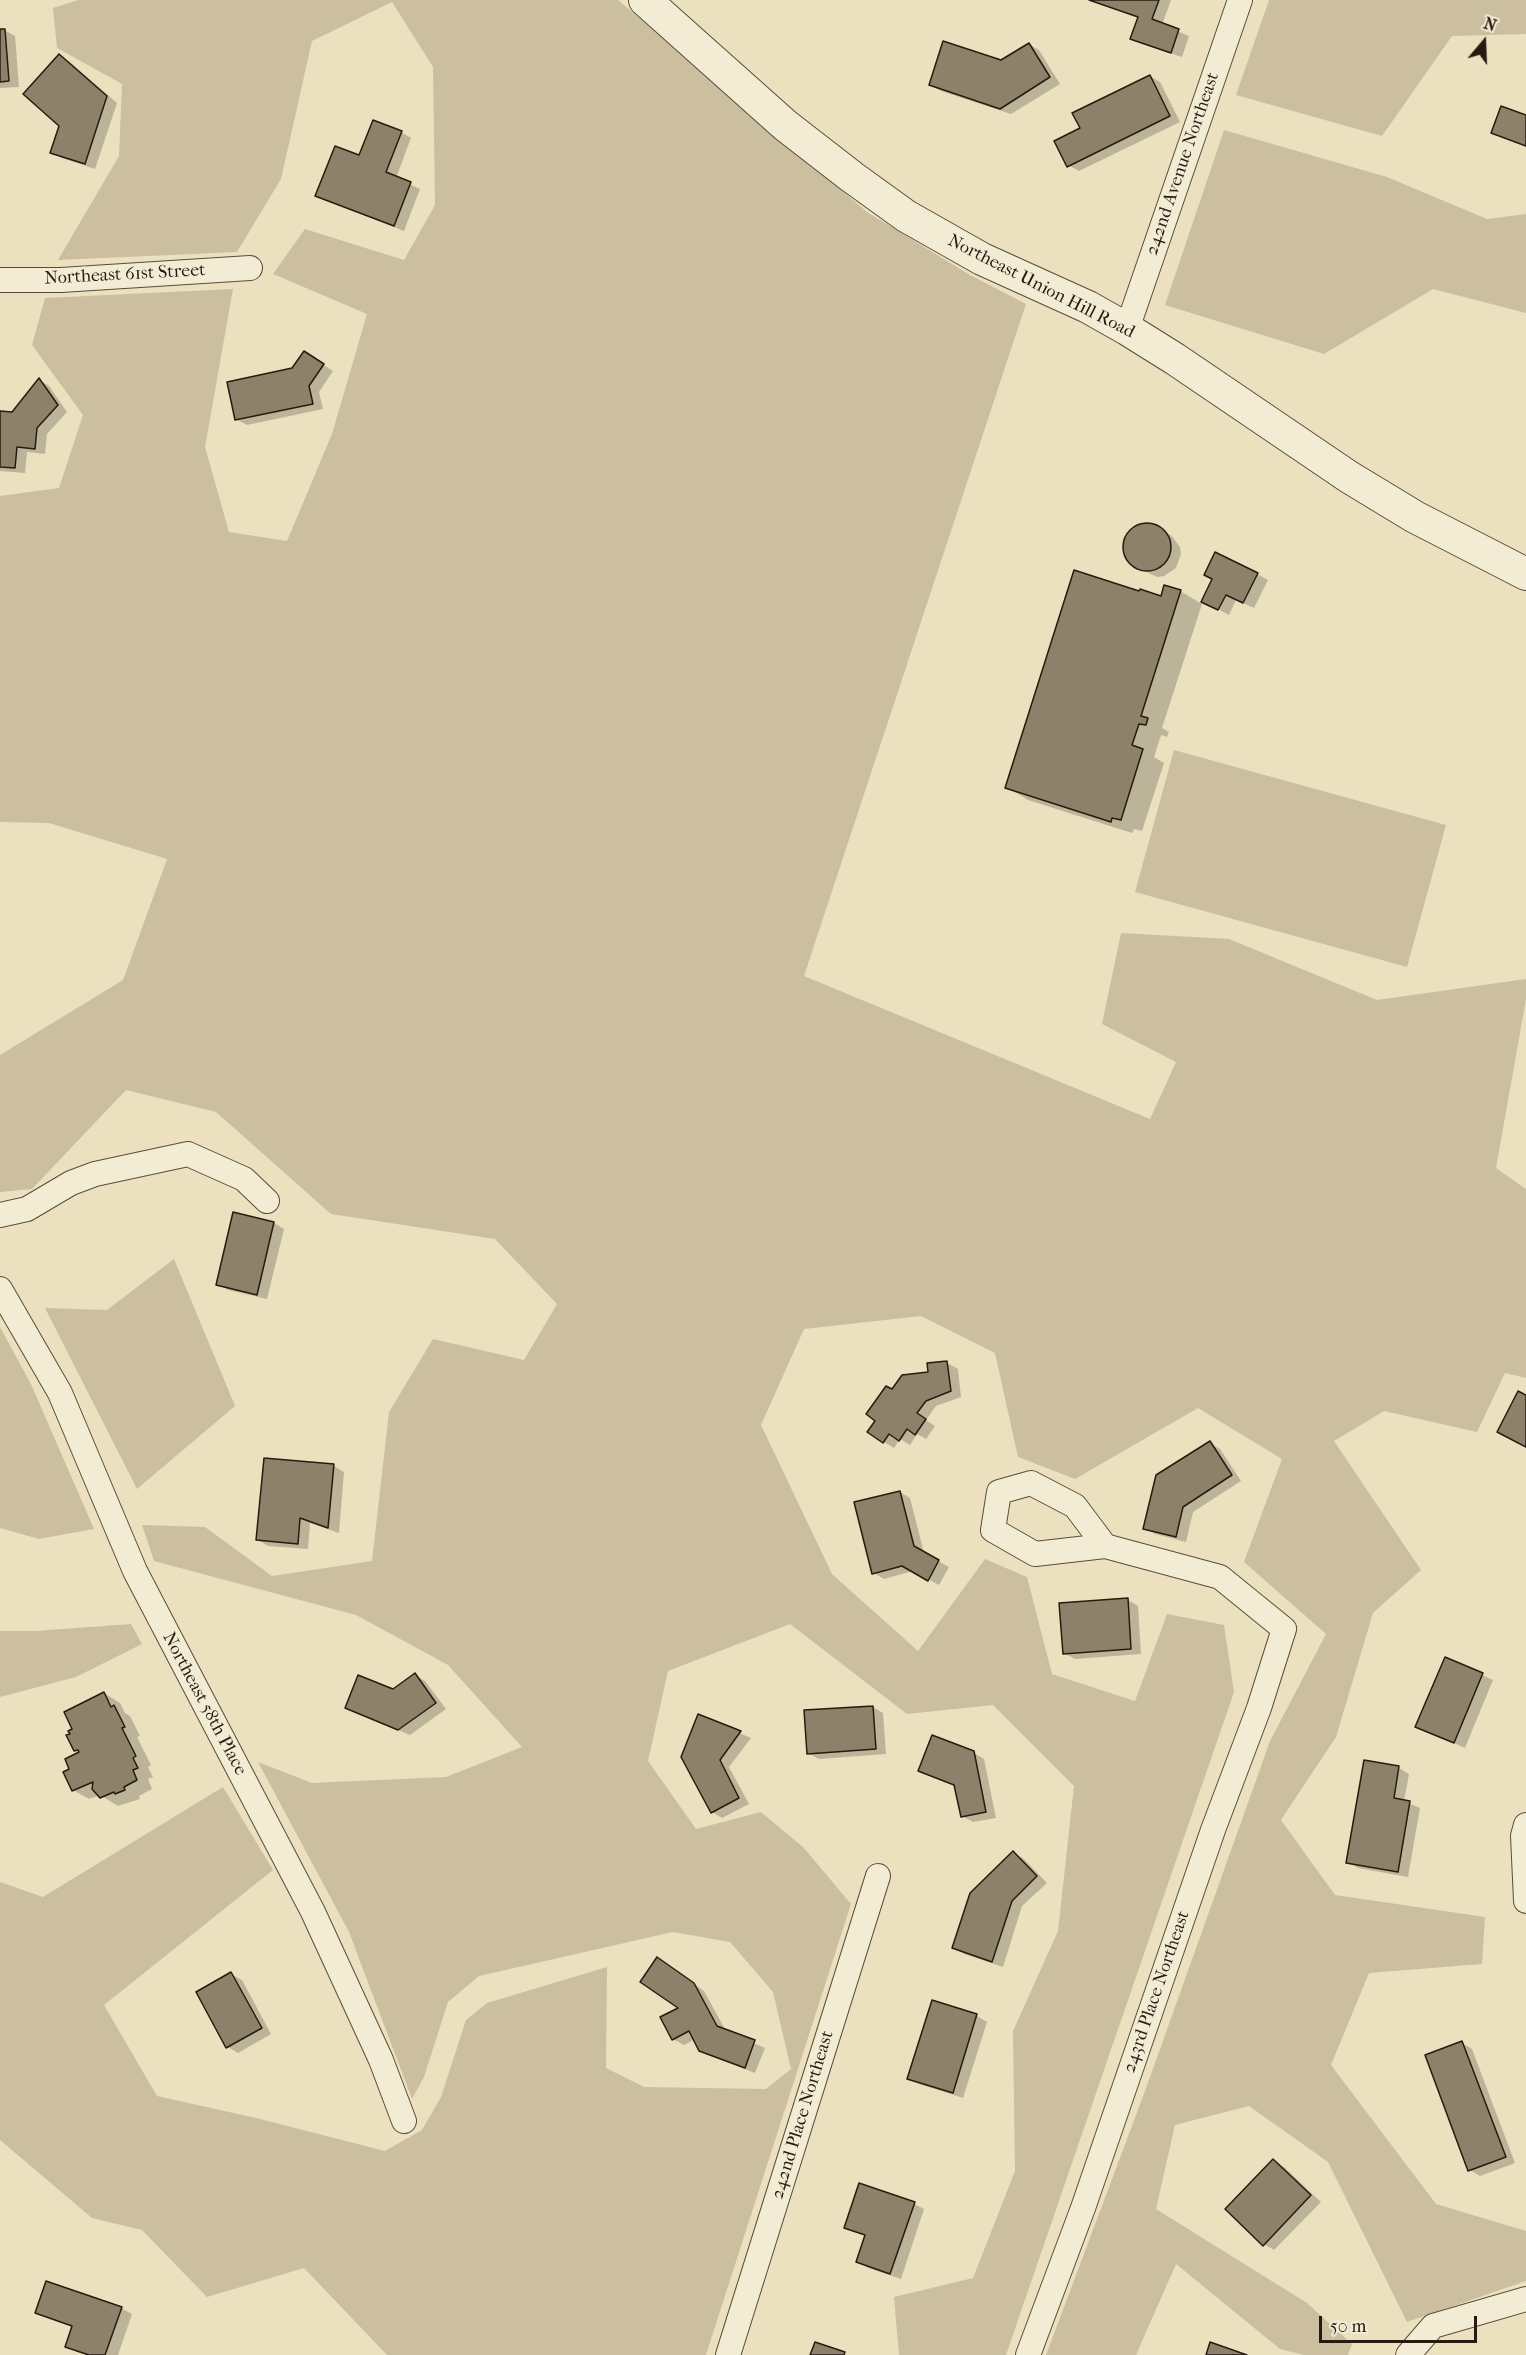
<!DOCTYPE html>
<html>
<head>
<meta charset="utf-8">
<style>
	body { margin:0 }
	#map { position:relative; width:1526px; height:2355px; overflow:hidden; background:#ece1be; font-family:"IM FELL French Canon",serif }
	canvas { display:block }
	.north { position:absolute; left:1454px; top:12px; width:60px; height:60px; -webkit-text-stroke:4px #f3ecd5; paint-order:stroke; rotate:19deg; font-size:16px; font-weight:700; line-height:24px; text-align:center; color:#291a0f }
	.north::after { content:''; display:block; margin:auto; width:21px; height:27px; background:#291a0f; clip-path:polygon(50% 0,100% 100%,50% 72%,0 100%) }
	.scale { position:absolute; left:1319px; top:2316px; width:158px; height:27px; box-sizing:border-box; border:3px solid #291a0f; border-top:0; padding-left:8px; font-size:18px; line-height:21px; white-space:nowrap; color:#291a0f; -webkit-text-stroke:4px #f3ecd5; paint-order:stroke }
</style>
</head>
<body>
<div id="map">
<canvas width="1526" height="2355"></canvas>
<div class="north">N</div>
<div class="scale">50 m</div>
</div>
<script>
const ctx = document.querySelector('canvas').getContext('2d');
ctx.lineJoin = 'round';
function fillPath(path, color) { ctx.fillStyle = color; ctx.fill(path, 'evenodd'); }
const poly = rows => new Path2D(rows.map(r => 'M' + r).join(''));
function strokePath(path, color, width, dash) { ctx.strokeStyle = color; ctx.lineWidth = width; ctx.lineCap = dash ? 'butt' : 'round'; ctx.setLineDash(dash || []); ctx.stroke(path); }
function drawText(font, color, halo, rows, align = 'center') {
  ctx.font = font + ' "IM FELL French Canon",serif'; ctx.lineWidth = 5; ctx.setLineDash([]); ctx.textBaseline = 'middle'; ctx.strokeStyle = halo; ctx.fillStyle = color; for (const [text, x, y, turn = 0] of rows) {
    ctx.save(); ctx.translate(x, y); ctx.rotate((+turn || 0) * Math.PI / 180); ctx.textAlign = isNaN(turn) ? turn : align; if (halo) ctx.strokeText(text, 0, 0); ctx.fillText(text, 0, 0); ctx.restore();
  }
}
const green = poly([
	[78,0,618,0,867,212,970,275,1026,304,804,976,1150,1119,1176,1062,1102,1024,1121,933,1229,939,1377,1000,1526,979,1526,999,1496,1168,1526,1189,1526,1378,1505,1373,1477,1432,1384,1411,1334,1441,1421,1570,1373,1613,1336,1737,1281,1820,1335,1895,1485,1917,1482,1964,1369,1973,1331,2065,1436,2204,1526,2231,1526,2281,1407,2322,1328,2162,1249,2106,1175,2125,1156,2209,1307,2303,1352,2344,1348,2355,1304,2355,1280,2349,1176,2264,1136,2355,1046,2355,1145,2091,1270,1741,1326,1634,1244,1562,1282,1459,1198,1408,1075,1479,1018,1457,995,1353,921,1316,804,1329,761,1425,832,1574,918,1651,985,1559,1027,1577,1052,1674,1135,1701,1167,1614,1224,1625,1234,1692,1006,2355,899,2355,894,2297,973,2278,1015,2171,1013,2031,1058,1931,1074,1786,993,1705,907,1714,790,1624,668,1671,648,1761,696,1829,761,1812,803,1847,851,1904,706,2355,387,2355,304,2268,207,2297,142,2230,92,2218,0,2140,0,1882,43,1897,223,1787,273,1870,104,2005,157,2096,256,2118,385,2151,422,2130,441,2097,466,2020,487,2003,607,1967,606,2068,644,2087,766,2089,791,2069,773,1992,730,1942,673,1932,479,1976,448,2002,424,2077,412,2099,349,1932,258,1762,312,1783,446,1777,522,1747,448,1665,356,1615,154,1561,142,1525,205,1527,272,1576,372,1561,389,1412,433,1339,524,1360,557,1304,495,1239,331,1214,216,1112,126,1090,32,1189,0,1192,0,1055,123,980,167,859,49,823,0,822,0,496,59,488,83,415,32,345,45,298,233,289,205,447,229,532,287,541,332,434,367,314,273,274,305,229,404,260,435,205,433,67,392,2,312,41,281,179,237,252,58,260,119,156,122,84,57,48,53,8],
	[1269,0,1526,0,1526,34,1452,36,1382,136,1236,95],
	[1224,130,1387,177,1487,219,1526,214,1526,313,1433,289,1324,354,1165,305],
	[1174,750,1446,825,1407,967,1135,892],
	[174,1259,235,1406,137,1489,45,1308,107,1310],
	[0,1327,31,1384,94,1529,39,1539,0,1528],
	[131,1624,142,1644,76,1677,0,1697,0,1631,35,1631]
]);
const shadow = poly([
	[1090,0,1171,0,1162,25,1189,36,1182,57,1142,44,1132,38,1139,18],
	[4,30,15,36,19,87,0,88,0,31],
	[1029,44,1039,50,1060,84,1011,114,941,91,930,85,1001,61],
	[60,56,70,62,117,103,95,169,62,158,52,152,61,125],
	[1150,76,1160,82,1180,122,1079,171,1068,165],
	[1526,117,1526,147,1493,133],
	[401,132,411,138,396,178,420,189,404,231,317,195,360,157],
	[314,359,333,371,319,392,323,409,247,425,236,419,293,369],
	[39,380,49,386,67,412,47,434,45,454,27,452,25,473,0,471,0,412,12,413],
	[1146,524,1171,535,1180,547,1181,554,1176,568,1164,576,1157,577,1132,565,1124,552,1126,536,1138,526],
	[1257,574,1268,580,1254,608,1236,600,1229,615,1203,601],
	[1180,591,1202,604,1162,728,1169,732,1167,737,1161,735,1154,757,1164,763,1142,831,1134,829,1132,833,1028,800,1007,787,1140,593,1162,598],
	[235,1214,274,1223,284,1229,267,1299,228,1290,218,1284],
	[947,1363,958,1369,961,1397,936,1406,926,1420,935,1426,926,1439,917,1434,910,1445,900,1439,894,1448,884,1442,893,1391],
	[1210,1443,1220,1449,1241,1481,1193,1512,1186,1542,1155,1534,1145,1528],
	[334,1466,344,1472,339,1533,310,1523,308,1549,268,1546,258,1540],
	[900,1492,910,1498,924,1553,949,1567,939,1585,913,1571,884,1579,874,1573],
	[1128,1600,1138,1606,1141,1654,1075,1659,1064,1653],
	[1446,1659,1493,1680,1465,1748,1417,1726],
	[415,1675,425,1681,446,1709,410,1735,346,1708,393,1690],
	[104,1693,120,1703,125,1713,130,1716,140,1736,137,1737,151,1765,148,1767,153,1777,148,1779,152,1789,139,1796,140,1799,118,1806,100,1795,89,1799,73,1790,72,1770,81,1753,76,1750],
	[873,1707,883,1713,886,1754,819,1759,808,1753],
	[698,1716,751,1738,729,1767,749,1804,722,1818,712,1812],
	[974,1753,984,1759,996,1818,973,1822,962,1816,956,1786,920,1770],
	[1366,1762,1399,1768,1409,1774,1404,1801,1420,1808,1408,1877,1358,1868,1348,1862],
	[1013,1853,1024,1859,1047,1883,1022,1906,1003,1967,964,1954,954,1948],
	[668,1965,704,1991,726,2031,765,2048,755,2073,711,2056,700,2050,695,2039,684,2045,673,2039,680,2008],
	[231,1974,242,1980,271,2034,238,2053,228,2047],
	[933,2002,977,2016,987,2022,963,2098,919,2084,909,2078],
	[1462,2043,1472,2049,1515,2163,1480,2176,1470,2170],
	[1274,2161,1284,2167,1321,2202,1274,2250,1264,2244],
	[914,2204,924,2209,901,2279,868,2268,858,2262,866,2236,846,2227],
	[121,2308,132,2314,118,2355,86,2355,77,2352,67,2346,73,2327,37,2313]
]);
const building = poly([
	[1089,0,1159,0,1152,19,1179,29,1171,53,1130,39,1138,17,1089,0],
	[0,29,5,29,9,81,0,82,0,29],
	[943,41,1001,60,1029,43,1050,77,1000,109,929,85,943,41],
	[59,54,107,96,85,164,50,153,59,126,23,94,59,54],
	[1150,75,1170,116,1067,167,1054,141,1080,128,1072,113,1150,75],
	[1501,106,1526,115,1526,146,1491,133,1501,106],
	[373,120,402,131,386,172,411,182,394,226,315,196,335,146,359,155,373,120],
	[304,351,324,364,309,386,313,404,235,420,227,382,292,368,304,351],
	[39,378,58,405,37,428,35,449,17,447,15,468,0,467,0,411,12,412,39,378],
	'1123 547a24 24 0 1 1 48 0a24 24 0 1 1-48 0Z',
	[1215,552,1258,573,1243,603,1226,595,1218,610,1201,602,1212,579,1204,575,1215,552],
	[1074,570,1139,591,1140,589,1161,596,1164,585,1181,590,1141,716,1148,718,1146,725,1139,724,1132,745,1143,749,1121,820,1112,818,1111,822,1005,788,1074,570],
	[233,1212,274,1222,257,1295,216,1285,233,1212],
	[947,1361,951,1391,926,1401,917,1413,926,1419,915,1435,907,1429,899,1441,889,1434,883,1443,867,1432,875,1421,866,1414,886,1386,892,1389,902,1375,928,1372,927,1363,947,1361],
	[1518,1391,1526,1395,1526,1447,1497,1432,1518,1391],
	[1210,1441,1232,1475,1183,1507,1176,1537,1143,1529,1156,1475,1210,1441],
	[264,1458,334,1464,328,1528,300,1518,298,1544,256,1540,264,1458],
	[900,1491,914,1546,939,1560,928,1581,902,1566,872,1574,854,1502,900,1491],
	[1128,1598,1131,1649,1063,1654,1059,1603,1128,1598],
	[1445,1657,1483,1673,1454,1743,1415,1727,1445,1657],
	[415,1673,436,1703,398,1730,345,1708,358,1675,393,1689,415,1673],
	[104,1692,111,1707,114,1705,125,1727,122,1728,136,1756,133,1758,138,1768,133,1770,137,1780,124,1787,125,1790,115,1794,114,1792,100,1798,92,1789,93,1782,72,1791,63,1772,69,1769,65,1759,79,1752,78,1750,74,1751,66,1735,70,1734,68,1731,72,1729,64,1712,104,1692],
	[873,1706,876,1749,807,1754,804,1710,873,1706],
	[698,1714,741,1731,720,1760,739,1798,711,1813,681,1757,698,1714],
	[932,1735,974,1751,986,1812,961,1817,954,1785,918,1771,932,1735],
	[1364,1760,1399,1766,1394,1798,1410,1801,1398,1872,1346,1863,1364,1760],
	[1013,1851,1037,1876,1012,1901,992,1962,952,1948,970,1893,1013,1851],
	[657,1957,694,1983,717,2026,755,2040,745,2068,699,2051,689,2031,672,2040,660,2017,678,2008,640,1982,657,1957],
	[231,1972,262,2028,226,2048,196,1992,231,1972],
	[932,2000,977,2014,953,2093,907,2079,932,2000],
	[1462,2041,1506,2157,1468,2171,1425,2055,1462,2041],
	[1273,2159,1311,2195,1263,2246,1225,2209,1273,2159],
	[859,2183,915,2202,890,2274,856,2262,865,2235,844,2228,859,2183],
	[46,2281,122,2307,105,2355,89,2355,65,2347,72,2326,35,2313,46,2281],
	[815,2342,845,2352,844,2355,810,2355,815,2342],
	[1210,2342,1247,2355,1206,2355,1210,2342]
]);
const minor = poly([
	[0,280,61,280,250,268],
	[1127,329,1240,0],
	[0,1215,27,1209,71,1183,95,1174,188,1154,244,1179,267,1201],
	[0,1289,60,1393,135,1571,313,1912,381,2060,404,2121],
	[1526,1825,1523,1836,1526,1901],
	[728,2355,878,1876],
	[1028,2355,1083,2208,1213,1830,1259,1708,1284,1629,1220,1577,1105,1546,1075,1506,1031,1483,999,1492,993,1530,1035,1554,1105,1546],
	[1408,2355,1433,2326,1526,2299]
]);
const tertiary = poly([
	[645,0,785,125,852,177,906,216,982,259,1088,307,1127,329,1175,359,1349,477,1415,517,1526,574]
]);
const streetNames = [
	["242nd Avenue Northeast",1183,164,-71],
	["Northeast 61st Street",125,275,-3],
	["Northeast Union Hill Road",1041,287,27],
	["Northeast 58th Place",204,1704,62],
	["243rd Place Northeast",1157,1992,-71],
	["242nd Place Northeast",803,2115,-73]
];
fillPath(green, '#cbbfa0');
fillPath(shadow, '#0003');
fillPath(building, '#8e816a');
strokePath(building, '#291a0f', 1.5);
strokePath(minor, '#5a4c3b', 26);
strokePath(tertiary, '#5a4c3b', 34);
strokePath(minor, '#f3ecd5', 24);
strokePath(tertiary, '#f3ecd5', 32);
drawText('18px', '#291a0f', '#f3ecd5', streetNames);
</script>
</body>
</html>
